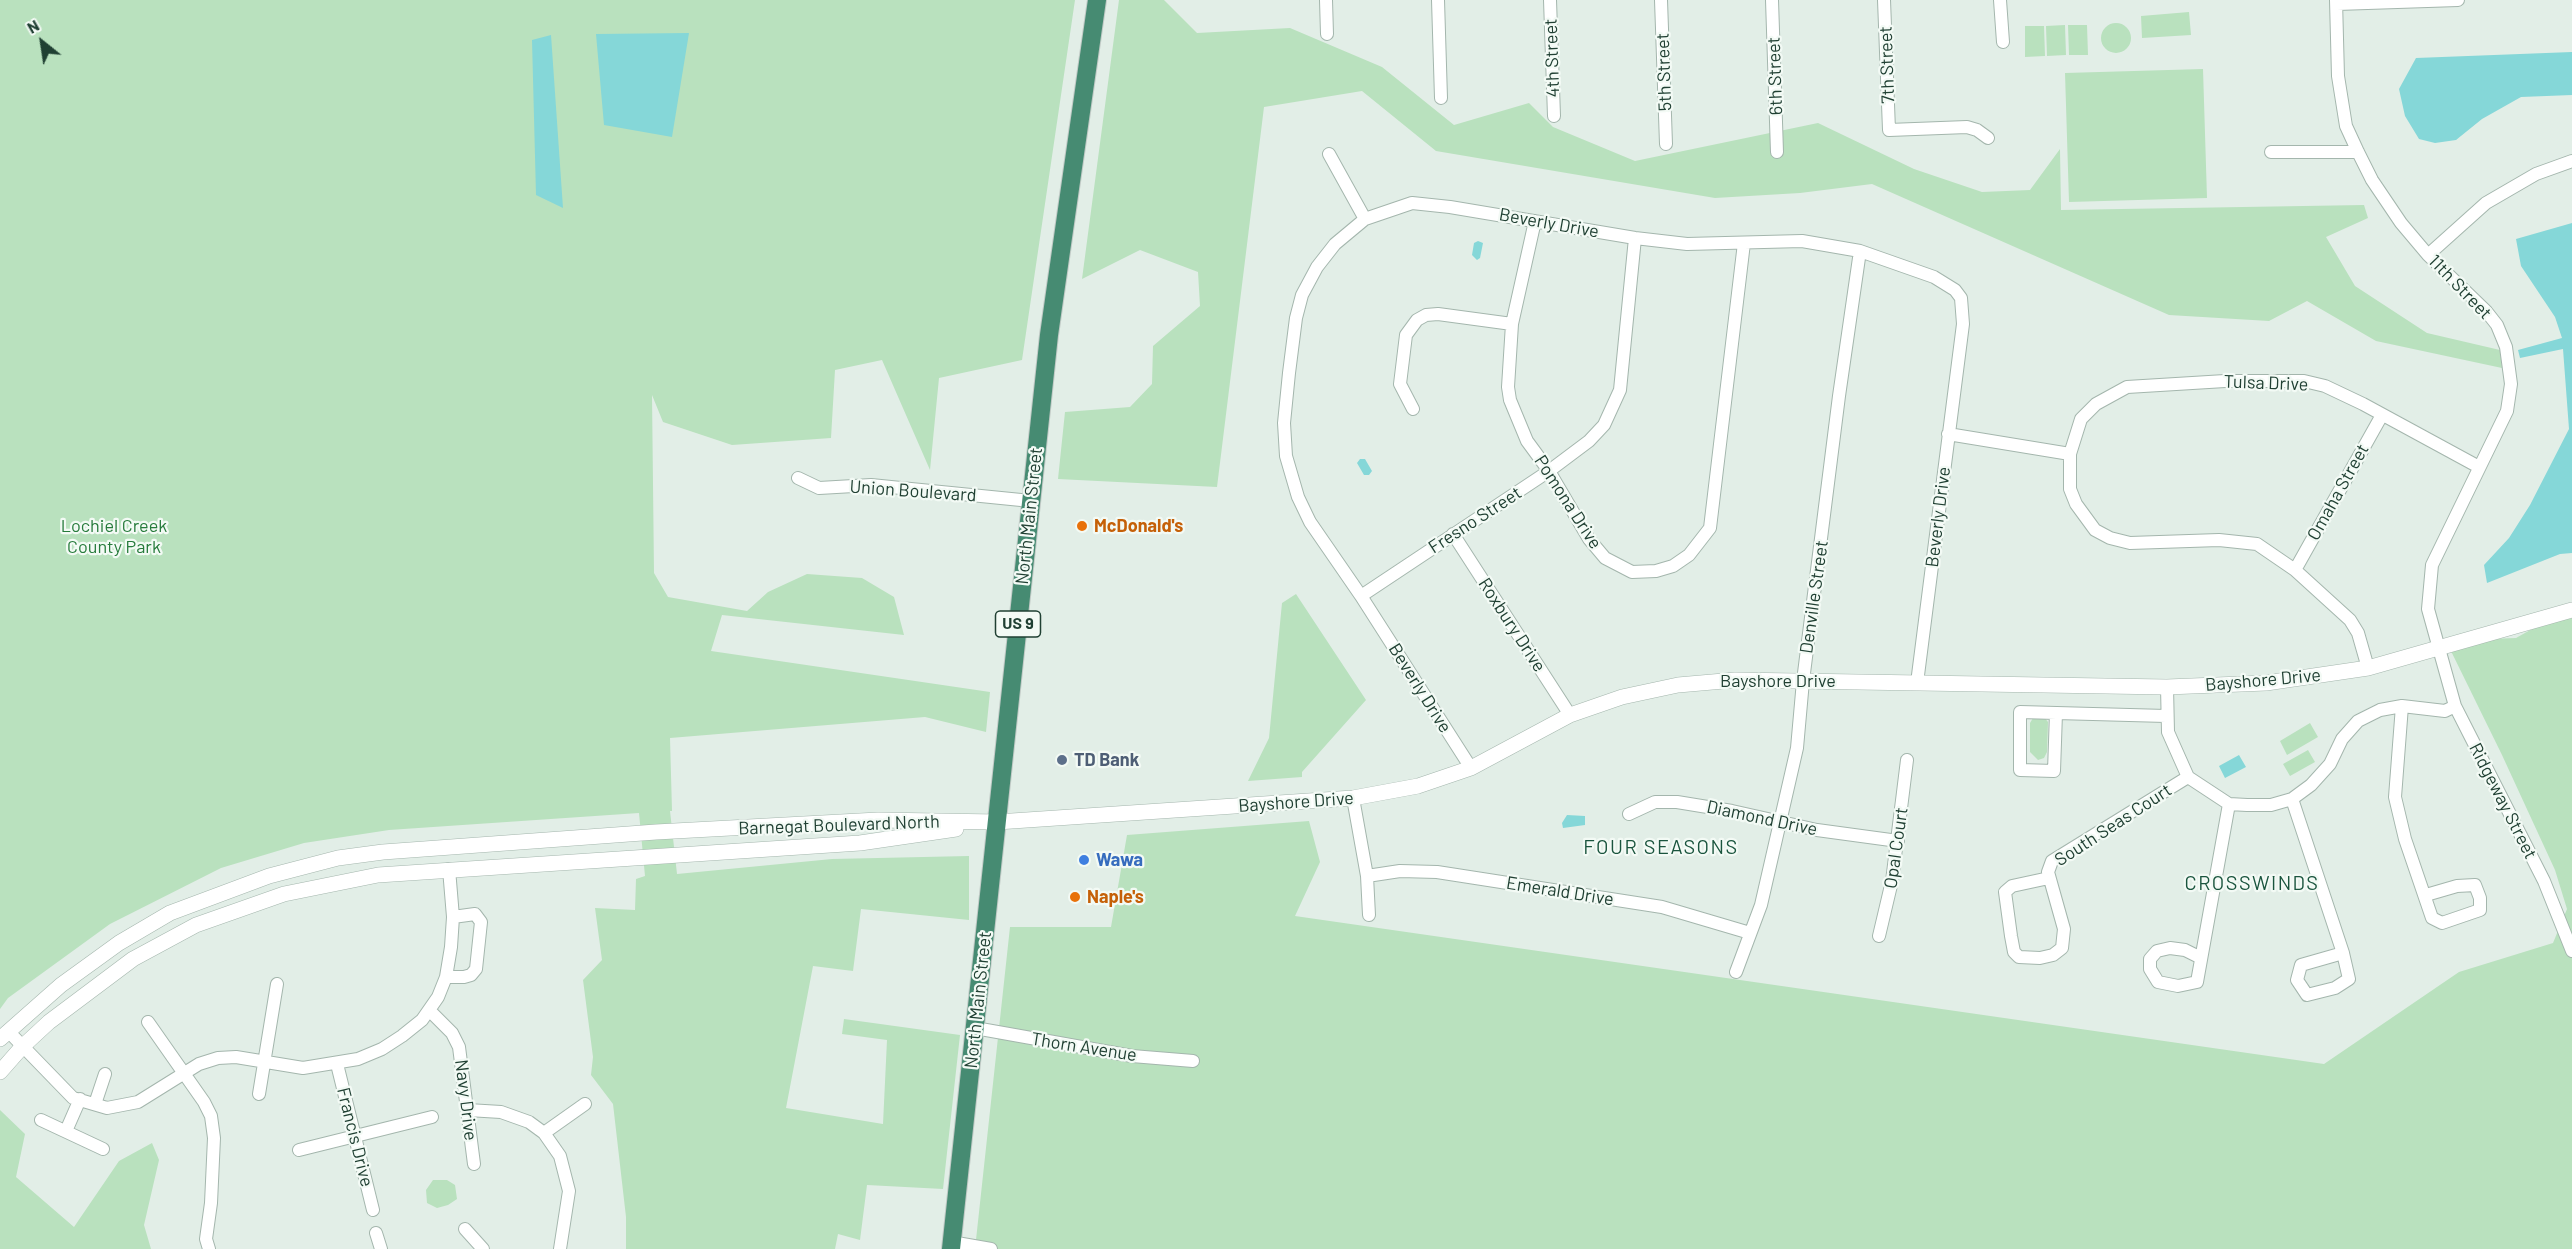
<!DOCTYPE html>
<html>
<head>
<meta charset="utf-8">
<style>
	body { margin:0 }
	#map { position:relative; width:2572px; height:1249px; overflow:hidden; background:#e2eee7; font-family:Barlow,sans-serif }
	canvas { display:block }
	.north { position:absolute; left:12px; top:12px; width:60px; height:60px; -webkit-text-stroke:4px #f3faf5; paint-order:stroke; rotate:330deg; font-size:16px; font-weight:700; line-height:24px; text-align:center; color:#204033 }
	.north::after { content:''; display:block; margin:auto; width:21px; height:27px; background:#204033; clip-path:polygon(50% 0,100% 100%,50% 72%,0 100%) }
</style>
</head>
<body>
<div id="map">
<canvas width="2572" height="1249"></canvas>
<div class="north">N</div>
</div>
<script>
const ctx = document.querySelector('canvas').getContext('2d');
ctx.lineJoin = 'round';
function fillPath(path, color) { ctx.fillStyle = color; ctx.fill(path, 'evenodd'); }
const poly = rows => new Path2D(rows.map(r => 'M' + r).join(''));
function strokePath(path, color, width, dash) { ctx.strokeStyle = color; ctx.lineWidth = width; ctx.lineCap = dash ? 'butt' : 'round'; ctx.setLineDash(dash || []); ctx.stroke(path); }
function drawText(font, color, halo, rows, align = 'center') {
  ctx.font = font + ' Barlow,sans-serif'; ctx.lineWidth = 4.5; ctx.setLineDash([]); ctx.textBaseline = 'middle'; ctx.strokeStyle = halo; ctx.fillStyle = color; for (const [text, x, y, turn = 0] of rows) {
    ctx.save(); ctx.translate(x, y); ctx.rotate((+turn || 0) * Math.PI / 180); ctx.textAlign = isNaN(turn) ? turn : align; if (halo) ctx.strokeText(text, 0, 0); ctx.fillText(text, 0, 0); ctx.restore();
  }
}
const green = poly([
	[0,0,1075,0,1022,360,939,378,930,470,882,360,835,370,831,438,732,445,663,422,652,395,654,573,668,597,747,611,768,592,807,574,862,578,894,597,904,635,722,615,711,651,990,692,986,732,925,717,670,738,672,811,670,811,677,874,832,859,969,856,969,920,861,909,853,971,813,966,786,1108,883,1124,887,1040,842,1034,844,1019,960,1035,943,1189,867,1185,860,1240,838,1234,835,1249,626,1249,626,1217,613,1104,591,1075,593,1057,583,980,602,960,595,908,635,910,636,879,645,876,639,813,389,830,304,843,221,868,110,924,8,998,0,1009],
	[1119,0,1164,0,1197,33,1290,28,1382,67,1454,125,1529,103,1553,127,1635,161,1818,123,1914,169,1982,192,2030,190,2060,149,2061,210,2364,205,2368,218,2326,237,2355,286,2427,333,2500,350,2502,368,2376,341,2307,301,2269,321,2169,315,1872,184,1800,193,1715,198,1436,151,1362,91,1264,107,1217,487,1058,479,1065,412,1130,407,1152,384,1153,346,1200,306,1198,272,1140,250,1082,279],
	[2189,12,2191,35,2142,38,2141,16],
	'2101 38a15 15 0 1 1 30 0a15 15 0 1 1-30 0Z',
	[2065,25,2066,55,2047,56,2046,26],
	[2068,25,2087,25,2088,55,2069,55],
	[2044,26,2045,56,2025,57,2025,26],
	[2203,69,2207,198,2069,202,2065,73],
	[1296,594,1366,700,1302,772,1302,777,1248,781,1269,738,1282,603],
	[2572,618,2572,1249,975,1249,1010,927,1111,927,1127,835,1309,821,1320,862,1295,916,2324,1064,2459,972,2553,943,2567,909,2555,870,2502,755,2450,649,2489,639,2516,638,2541,624],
	[2044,717,2048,722,2047,752,2044,758,2038,760,2030,752,2030,723,2033,718],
	[2310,723,2318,737,2287,755,2280,741],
	[2308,750,2315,762,2290,776,2283,764],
	[0,1110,25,1134,16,1177,74,1227,119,1161,152,1143,159,1160,144,1225,151,1249,0,1249],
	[433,1180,447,1180,455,1185,457,1199,448,1205,437,1208,427,1203,426,1190]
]);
const water = poly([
	[689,33,672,137,604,125,596,34],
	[551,35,563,208,536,195,532,40],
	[2572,52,2572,95,2521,97,2482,119,2456,140,2435,143,2419,139,2405,116,2399,89,2416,58],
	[2572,223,2572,553,2560,554,2487,583,2484,565,2509,538,2530,505,2569,429,2563,349,2520,358,2518,350,2562,338,2555,317,2521,266,2516,239],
	[1478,241,1483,243,1480,258,1477,260,1472,255,1474,243],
	[1360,459,1365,459,1372,471,1369,475,1364,475,1357,463],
	[2239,755,2246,767,2225,778,2219,766],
	[1567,815,1585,816,1585,825,1563,828,1562,823]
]);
const minor = poly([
	[1326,0,1327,34],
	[1438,0,1441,98],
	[1550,0,1554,116],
	[1661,0,1666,144],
	[1772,0,1777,152],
	[1884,0,1889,130,1967,127,1977,130,1988,138],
	[2000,0,2003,42],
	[2336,0,2338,76,2346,126,2358,152,2372,180,2401,223,2428,255,2486,311,2497,325,2506,347,2511,384,2507,411,2432,565,2428,609,2455,706,2544,881,2572,951],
	[2337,4,2458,0],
	[2271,152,2358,152],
	[1329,154,1365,219],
	[1535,221,1512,324,1508,387,1510,400,1527,441,1549,471,1589,539,1605,558,1632,572,1656,571,1673,566,1689,555,1710,528,1744,243],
	[2428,255,2486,203,2536,174,2572,161],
	[1413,409,1400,384,1406,335,1417,320,1426,315,1438,314,1512,324],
	[1948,434,2070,454],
	[798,478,819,488,871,485,1031,501],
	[1453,534,1570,715],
	[2295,570,2382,415],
	[1361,596,1549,471,1589,441,1604,425,1620,390,1635,238],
	[2368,668,2358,633,2350,620,2295,570,2257,544,2219,540,2130,543,2110,538,2095,530,2076,504,2070,489,2070,454,2081,419,2096,404,2127,387,2225,381,2304,381,2325,386,2363,404,2479,467],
	[2167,687,2168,732,2188,777,2229,804,2247,805,2271,805,2292,799,2311,785,2330,764,2342,739,2358,721,2380,710,2402,706,2445,711,2455,706],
	[2402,706,2395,797,2405,839,2432,918,2442,923,2480,910,2480,898,2475,885,2457,886,2426,895],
	[2056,713,2054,771,2020,770,2020,712,2166,716],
	[1471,768,1361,596,1310,522,1298,497,1286,456,1284,423,1289,373,1296,318,1302,295,1317,267,1335,244,1365,219,1412,203,1450,207,1635,238,1687,244,1802,241,1860,251,1934,277,1955,290,1961,298,1963,324,1917,683],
	[1353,798,1367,876,1369,915],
	[2292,799,2343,953],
	[1629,814,1655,802,1677,802,1732,811,1817,830,1898,841],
	[1367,876,1400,871,1437,872,1662,907,1750,933],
	[2049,878,2012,886,2005,892,2011,936,2014,952,2019,957,2040,958,2053,955,2062,948,2064,929,2048,872,2052,861,2188,777],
	[1879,936,1892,881,1907,760],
	[2343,953,2349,979,2335,988,2307,995,2297,980,2301,965,2343,953],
	[2201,958,2185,950,2170,948,2157,951,2150,959,2150,969,2158,982,2178,986,2197,982,2229,804],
	[1736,972,1761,905,1797,748,1803,681,1839,396,1860,251],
	[446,977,464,977,471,975,476,969,481,922,475,914,453,917],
	[429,1010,452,1033,459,1047,474,1164],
	[148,1022,204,1102,211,1116,214,1138,211,1203,206,1239,209,1249],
	[975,1028,1132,1056,1193,1061],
	[8,1031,73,1098,107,1108,138,1102,199,1064,218,1058,236,1057,303,1068,358,1059,382,1049,402,1036,422,1020,438,997,446,977,451,947,453,917,449,869],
	[337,1064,373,1210],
	[259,1094,277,984],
	[95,1104,105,1074],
	[468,1110,501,1112,529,1122,544,1133,560,1156,569,1191,560,1249],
	[41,1120,103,1149],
	[66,1131,80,1099],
	[544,1133,585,1104],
	[299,1150,432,1117],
	[465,1229,483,1249],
	[376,1233,381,1249],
	[951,1242,991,1249]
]);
const tertiary = poly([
	[0,1039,61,985,119,943,170,913,269,876,338,858,383,852,656,832,878,820,997,822,1353,798,1418,786,1471,768,1570,715,1622,697,1678,685,1735,680,2167,687,2266,683,2368,668,2572,610],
	[0,1072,22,1047,49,1022,133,959,196,925,284,894,378,875,860,843,956,829]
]);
const trunk = poly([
	[951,1249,1049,335,1097,0]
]);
const markers = [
	[1082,526,6,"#e8710a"],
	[1062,760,6,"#5c6f8a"],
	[1084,860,6,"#3f7fe0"],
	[1075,897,6,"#e8710a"]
];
const shields = [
	[1018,624,45]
];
const shieldNames = [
	["US 9",1018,624]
];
const streetNames = [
	["4th Street",1552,58,-92],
	["7th Street",1887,65,-92],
	["5th Street",1664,72,-92],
	["6th Street",1775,76,-92],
	["Beverly Drive",1549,223,10],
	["11th Street",2460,287,46],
	["Tulsa Drive",2266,383,2],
	["Union Boulevard",913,491,4],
	["Omaha Street",2338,492,-61],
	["Pomona Drive",1568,502,57],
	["North Main Street",1029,516,-84],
	["Beverly Drive",1938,517,-83],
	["Fresno Street",1475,520,-33],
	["Denville Street",1814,597,-82],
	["Roxbury Drive",1512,625,57],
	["Bayshore Drive",2263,680,-5],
	["Bayshore Drive",1778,681],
	["Beverly Drive",1420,688,58],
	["Ridgeway Street",2503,801,63],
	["Bayshore Drive",1296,802,-4],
	["Diamond Drive",1762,818,12],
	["Barnegat Boulevard North",839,825,-2],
	["South Seas Court",2113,825,-33],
	["Opal Court",1896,848,-82],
	["Emerald Drive",1560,891,9],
	["North Main Street",978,1000,-84],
	["Thorn Avenue",1084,1047,9],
	["Navy Drive",466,1100,83],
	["Francis Drive",355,1137,76]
];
const parkNames = [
	["Lochiel Creek",114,526],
	["County Park",114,547]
];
const foodNames = [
	["McDonald's",1094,526],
	["Naple's",1087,897]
];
const serviceNames = [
	["TD Bank",1074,760]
];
const shopNames = [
	["Wawa",1096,860]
];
const neighbourhoodNames = [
	["FOUR SEASONS",1661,847],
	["CROSSWINDS",2252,883]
];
fillPath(green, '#b9e1be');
fillPath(water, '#85d7d8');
strokePath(minor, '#a4b6ad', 14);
strokePath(tertiary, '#a4b6ad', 16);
strokePath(trunk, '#c1cac6', 20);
strokePath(minor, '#fff', 12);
strokePath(tertiary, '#fff', 15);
strokePath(trunk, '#468b72', 18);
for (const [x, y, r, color] of markers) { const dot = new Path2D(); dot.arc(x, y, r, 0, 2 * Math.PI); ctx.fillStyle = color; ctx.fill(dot); strokePath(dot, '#f3faf5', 2); }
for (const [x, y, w] of shields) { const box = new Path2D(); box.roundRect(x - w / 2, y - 13, w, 26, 4.5); ctx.fillStyle = '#f3faf5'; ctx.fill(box); strokePath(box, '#204033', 1.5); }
drawText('bold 16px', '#204033', null, shieldNames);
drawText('18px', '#204033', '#f3faf5', streetNames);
drawText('18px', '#267b3b', '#f3faf5', parkNames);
drawText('bold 18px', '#c56008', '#f3faf5', foodNames, 'left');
drawText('bold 18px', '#4e5e75', '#f3faf5', serviceNames, 'left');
drawText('bold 18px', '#366cbe', '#f3faf5', shopNames, 'left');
ctx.letterSpacing = '1.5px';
drawText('20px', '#1a553e', '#f3faf5', neighbourhoodNames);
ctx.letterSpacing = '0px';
</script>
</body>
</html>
